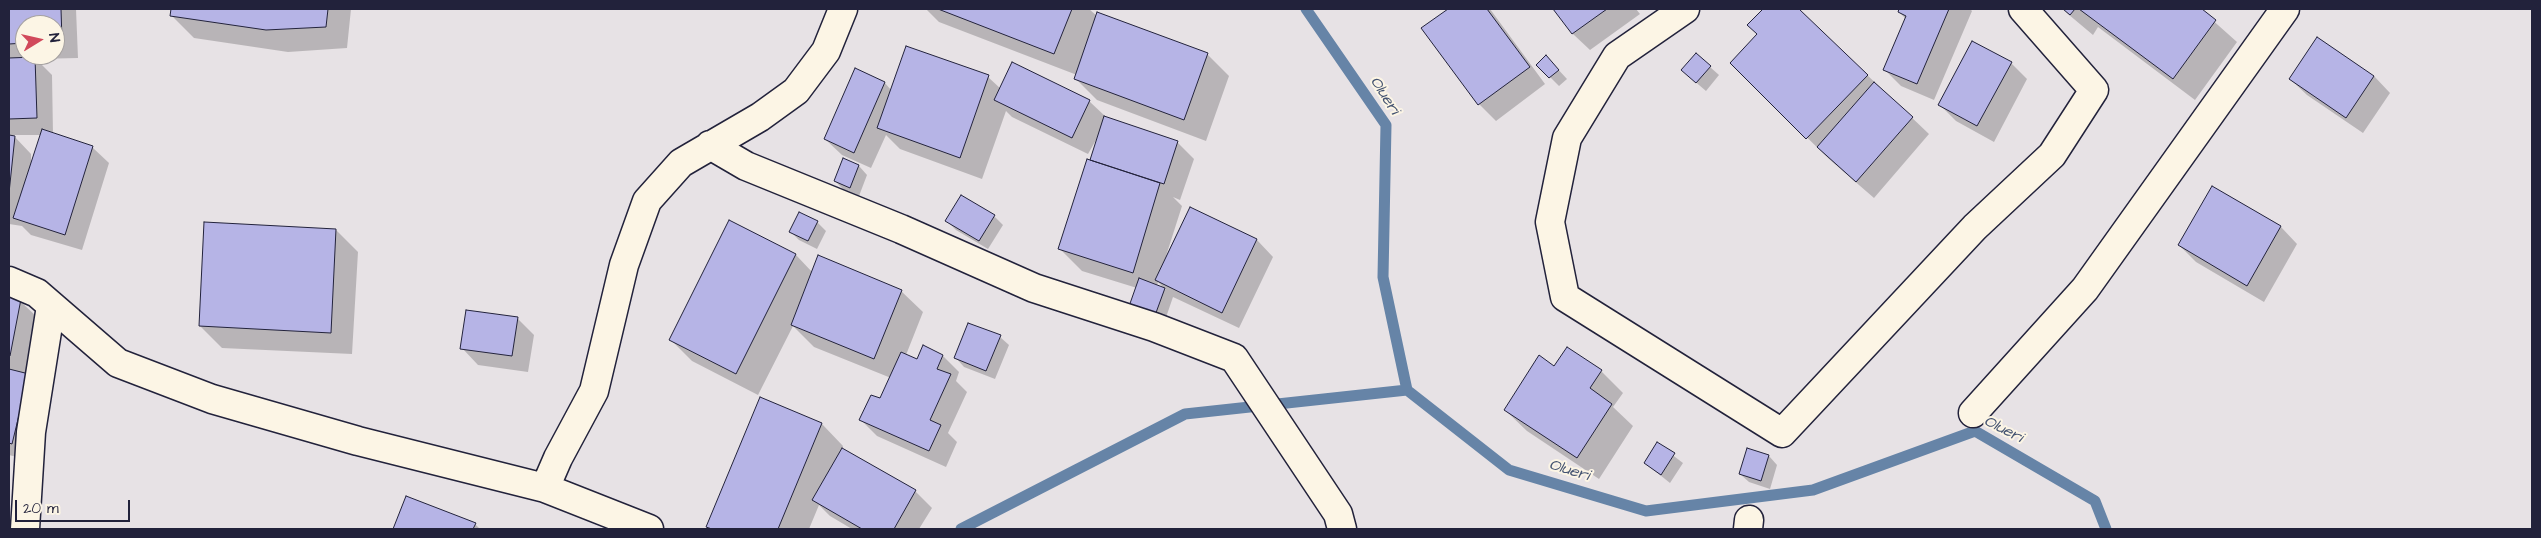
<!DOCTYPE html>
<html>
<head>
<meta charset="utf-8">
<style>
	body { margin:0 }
	#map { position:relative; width:2541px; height:538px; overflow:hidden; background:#e7e2e5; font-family:"Architects Daughter",sans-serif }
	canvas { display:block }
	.frame { position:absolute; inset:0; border:10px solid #22223b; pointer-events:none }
	.north { position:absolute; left:15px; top:15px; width:50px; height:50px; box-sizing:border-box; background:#fcf5e5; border:1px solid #a5a1a1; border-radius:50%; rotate:81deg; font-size:14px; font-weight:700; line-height:20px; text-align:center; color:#22223b }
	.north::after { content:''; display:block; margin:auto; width:18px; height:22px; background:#d1495b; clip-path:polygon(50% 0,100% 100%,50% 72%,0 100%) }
	.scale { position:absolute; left:15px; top:500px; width:115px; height:22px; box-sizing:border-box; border:2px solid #22223b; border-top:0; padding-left:6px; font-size:15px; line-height:18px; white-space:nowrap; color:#22223b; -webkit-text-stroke:4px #fcf5e5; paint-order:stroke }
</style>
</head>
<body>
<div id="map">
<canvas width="2541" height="538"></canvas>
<div class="frame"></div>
<div class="north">N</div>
<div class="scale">20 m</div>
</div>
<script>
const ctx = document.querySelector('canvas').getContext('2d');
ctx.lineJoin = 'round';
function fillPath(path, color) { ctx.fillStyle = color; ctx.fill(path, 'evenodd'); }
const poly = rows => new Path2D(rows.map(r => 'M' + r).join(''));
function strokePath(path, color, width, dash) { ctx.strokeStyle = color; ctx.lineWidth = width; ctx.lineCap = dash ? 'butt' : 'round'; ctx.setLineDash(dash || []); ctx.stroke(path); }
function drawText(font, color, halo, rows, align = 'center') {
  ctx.font = font + ' "Architects Daughter",sans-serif'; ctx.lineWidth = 4; ctx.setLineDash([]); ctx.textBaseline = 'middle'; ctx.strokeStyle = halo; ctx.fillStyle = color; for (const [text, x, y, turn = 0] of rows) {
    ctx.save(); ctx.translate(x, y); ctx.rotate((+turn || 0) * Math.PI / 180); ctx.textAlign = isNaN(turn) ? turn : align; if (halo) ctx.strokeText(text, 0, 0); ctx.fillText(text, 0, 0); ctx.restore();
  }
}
const shadow = poly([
	[9,9,76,9,78,58,36,59,52,75,53,134,92,147,109,163,82,250,31,235,22,226,9,224],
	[25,25,55,25,55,55,25,55],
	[13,135,41,135,31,166,31,154],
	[173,9,351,9,347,48,288,52,194,38,172,16],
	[926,9,1089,9,1097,16,1207,54,1229,76,1206,141,1097,100,1075,78,1077,75,939,22],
	[1450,9,1490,9,1545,84,1496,121,1479,104,1423,28],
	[1555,9,1636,9,1640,14,1590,50,1573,34],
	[1765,9,1798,9,1929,134,1874,198,1829,159,1731,63,1759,34,1749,25],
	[1901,9,1970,9,1972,11,1934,100,1901,86,1885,70,1906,19,1899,12],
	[2062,9,2200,9,2237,42,2195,100,2098,27,2093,35],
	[2011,63,2027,79,1994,142,1956,121,1940,105],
	[1538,65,1555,66,1567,79,1559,86],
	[1710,67,1719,75,1706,91,1692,79],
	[856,70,885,83,891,90,988,77,1001,89,1089,101,1106,117,1177,142,1194,159,1180,200,1173,197,1182,206,1166,256,1190,208,1257,240,1273,257,1239,328,1173,297,1162,329,1137,288,1082,271,1060,249,1097,164,1092,159,1100,133,1088,154,1012,117,1006,111,982,179,900,149,886,135,871,168,842,155,825,139],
	[1158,282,1166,290,1157,286],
	[2374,76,2390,93,2363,133,2307,95,2290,79],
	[843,160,859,166,867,175,859,196,844,190,835,181],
	[2212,188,2281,227,2297,244,2264,302,2196,262,2179,245],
	[994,216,1003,225,988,249,956,230,947,221],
	[730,222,796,255,813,273,901,291,923,312,906,355,918,361,943,356,959,372,956,381,967,392,948,433,957,442,946,467,877,436,861,420,880,400,891,378,814,347,793,326,758,395,692,361,671,340],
	[817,222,826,231,817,249,799,240,790,231],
	[336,230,358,252,352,354,222,348,200,326],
	[9,298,20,301,37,317,26,374,28,460,9,455],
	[517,318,534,335,528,372,478,365,462,348],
	[1000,337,1009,345,995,379,964,367,956,358],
	[1601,371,1623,393,1613,407,1633,426,1599,479,1527,431,1505,410],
	[822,424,843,446,842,449,915,491,932,508,919,529,852,529,830,516,819,505,809,529,710,529,707,526],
	[1658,444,1683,463,1670,483,1645,463],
	[1769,456,1777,465,1770,489,1749,482,1740,474],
	[406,497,475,524,480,529,394,529]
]);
const stream = poly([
	[1306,9,1386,125,1383,277,1407,390,1509,470,1646,511,1813,490,1975,431,2095,501,2106,529],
	[961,529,1185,414,1407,390]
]);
const building = poly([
	[9,9,61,9,62,41,55,42,55,25,25,25,25,43,9,44,9,9],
	[171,9,328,9,326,27,266,30,170,16,171,9],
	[938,9,1072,9,1054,54,938,9],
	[1448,9,1487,9,1530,67,1478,105,1421,28,1448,9],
	[1553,9,1607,9,1572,34,1553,9],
	[1763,9,1799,9,1868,75,1806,139,1730,63,1757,34,1747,25,1763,9],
	[1899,9,1949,9,1917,84,1883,70,1906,16,1898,12,1899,9],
	[2063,9,2075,9,2070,15,2063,9],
	[2079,9,2202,9,2216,20,2173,79,2079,9],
	[1097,12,1208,53,1184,120,1074,79,1097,12],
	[2317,37,2374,76,2346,118,2289,79,2317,37],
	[1972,41,2012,62,1977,126,1938,105,1972,41],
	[906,46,989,75,960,158,877,128,906,46],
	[1696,53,1711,66,1696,83,1681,70,1696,53],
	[1546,55,1559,70,1549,78,1536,65,1546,55],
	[35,57,37,118,9,119,9,58,35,57],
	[1012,62,1090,100,1072,138,994,100,1012,62],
	[855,68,885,82,854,153,824,139,855,68],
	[1874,82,1913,117,1856,182,1817,147,1874,82],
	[1104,116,1178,141,1164,184,1090,160,1104,116],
	[42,129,93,146,65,235,13,218,42,129],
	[9,135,15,136,9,193,9,135],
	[843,158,859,165,850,188,834,181,843,158],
	[1087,159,1160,183,1133,273,1058,249,1087,159],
	[2212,186,2281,226,2247,286,2178,245,2212,186],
	[961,195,995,215,979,241,945,221,961,195],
	[1190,207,1257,239,1222,313,1155,280,1190,207],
	[799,212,818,221,808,241,789,232,799,212],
	[729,220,796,254,736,374,669,340,729,220],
	[204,222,336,229,331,333,199,326,204,222],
	[818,255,902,290,874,359,791,325,818,255],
	[1139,278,1165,288,1153,321,1127,312,1139,278],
	[9,297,21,299,10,356,9,356,9,297],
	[466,310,518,317,512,356,460,349,466,310],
	[968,323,1001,335,986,371,954,358,968,323],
	[923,345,943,355,937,369,951,374,930,420,941,425,929,451,859,420,871,395,880,398,901,352,917,359,923,345],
	[1567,347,1602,370,1590,388,1612,404,1577,458,1504,410,1539,355,1554,366,1567,347],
	[9,369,29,374,12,444,9,443,9,369],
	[760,397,822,423,778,529,712,529,706,527,760,397],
	[1657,442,1675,453,1661,475,1644,463,1657,442],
	[842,448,916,490,894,529,862,529,812,500,842,448],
	[1747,448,1769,455,1761,481,1739,474,1747,448],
	[406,496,476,523,473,529,393,529,406,496]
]);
const minor = poly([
	[1685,9,1617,56,1567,138,1550,222,1565,297,1782,433,1975,227,2052,155,2094,90,2023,9],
	[710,145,746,166,901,229,1034,288,1154,327,1234,358,1338,514,1342,529],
	[9,281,37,293,118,363,212,399,358,441,545,488,649,529],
	[1973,413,2085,289,2285,9],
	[545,488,558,458,594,391,624,265,647,201,681,163,760,117,796,91,826,51,843,9],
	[25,529,31,432,51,306],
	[1748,529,1749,520]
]);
const waterNames = [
	["Olueri",1384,96,57],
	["Olueri",2003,430,27],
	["Olueri",1569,471,17]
];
fillPath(shadow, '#0003');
strokePath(stream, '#6684a7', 11);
fillPath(building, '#b6b4e6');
strokePath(building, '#22223b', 1);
strokePath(minor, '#22223b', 31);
strokePath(minor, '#fcf5e5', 28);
drawText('italic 16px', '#445371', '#fcf5e5', waterNames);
</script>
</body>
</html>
